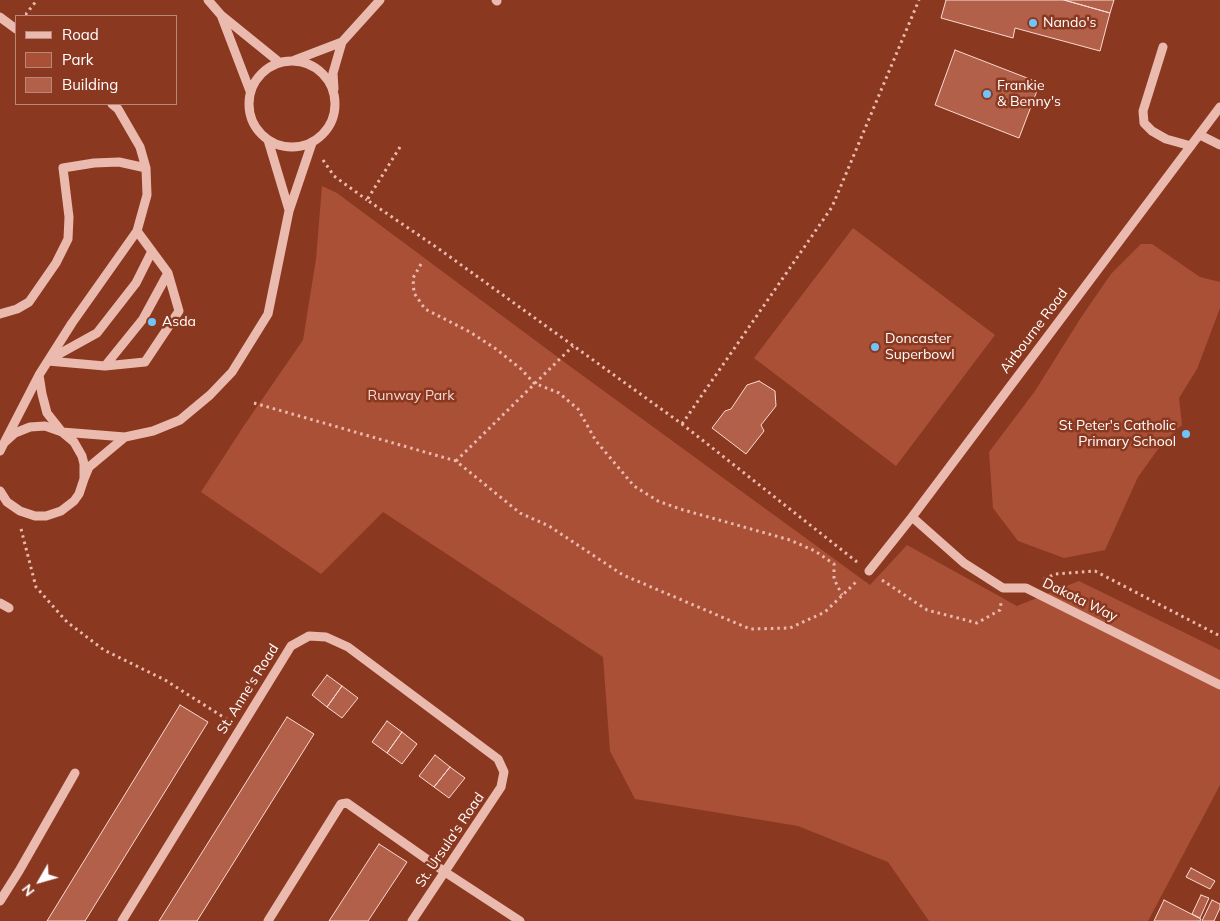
<!DOCTYPE html>
<html>
<head>
<meta charset="utf-8">
<style>
	body { margin:0 }
	#map { position:relative; width:1220px; height:921px; overflow:hidden; background:#8b3821; font-family:Mulish,sans-serif }
	canvas { display:block }
	.legend { position:absolute; left:15px; top:15px; width:162px; height:90px; box-sizing:border-box; background:#8b3821; border:1px solid #b9887a; margin:0; padding:6px 9px; list-style:none; font-size:15px; color:#fff }
	.legend li { display:flex; align-items:center; gap:10px; height:25px }
	.legend b { width:25px; border:1px solid #b9887a }
	.north { position:absolute; left:15px; top:856px; width:50px; height:50px; -webkit-text-stroke:4px #8b3821; paint-order:stroke; rotate:232deg; font-size:14px; font-weight:700; line-height:20px; text-align:center; color:#fff }
	.north::after { content:''; display:block; margin:auto; width:18px; height:22px; background:#fff; clip-path:polygon(50% 0,100% 100%,50% 72%,0 100%) }
</style>
</head>
<body>
<div id="map">
<canvas width="1220" height="921"></canvas>
<ul class="legend">
<li><b style="height:6px;background:#ebbaae"></b>Road</li>
<li><b style="height:14px;background:#aa5037"></b>Park</li>
<li><b style="height:14px;background:#b26049"></b>Building</li>
</ul>
<div class="north">N</div>
</div>
<script>
const ctx = document.querySelector('canvas').getContext('2d');
ctx.lineJoin = 'round';
function fillPath(path, color) { ctx.fillStyle = color; ctx.fill(path, 'evenodd'); }
const poly = rows => new Path2D(rows.map(r => 'M' + r).join(''));
function strokePath(path, color, width, dash) { ctx.strokeStyle = color; ctx.lineWidth = width; ctx.lineCap = dash ? 'butt' : 'round'; ctx.setLineDash(dash || []); ctx.stroke(path); }
function drawText(font, color, halo, rows, align = 'center') {
  ctx.font = font + ' Mulish,sans-serif'; ctx.lineWidth = 5; ctx.setLineDash([]); ctx.textBaseline = 'middle'; ctx.strokeStyle = halo; ctx.fillStyle = color; for (const [text, x, y, turn = 0] of rows) {
    ctx.save(); ctx.translate(x, y); ctx.rotate((+turn || 0) * Math.PI / 180); ctx.textAlign = isNaN(turn) ? turn : align; if (halo) ctx.strokeText(text, 0, 0); ctx.fillText(text, 0, 0); ctx.restore();
  }
}
const green = poly([
	[322,186,337,193,571,367,870,585,907,545,1017,606,1079,581,1220,650,1220,785,1148,921,929,921,888,862,798,826,635,799,610,751,603,657,383,512,321,574,201,492,243,427,303,340,316,259],
	[853,228,995,335,896,466,754,358],
	[1141,244,1152,244,1200,277,1220,282,1220,308,1197,369,1179,398,1182,425,1161,445,1138,477,1105,550,1064,558,1018,541,993,508,989,452,1035,391,1080,319,1111,274]
]);
const building = poly([
	[946,0,1064,0,1110,13,1100,51,1015,28,1013,38,941,18,946,0],
	[1064,0,1114,0,1110,13,1064,0],
	[955,50,1040,83,1019,138,935,105,955,50],
	[759,381,775,391,776,406,761,425,764,431,746,454,712,428,725,411,731,409,747,385,759,381],
	[327,675,342,686,327,707,312,695,327,675],
	[342,686,358,698,342,718,327,707,342,686],
	[180,705,208,722,85,921,47,921,180,705],
	[287,717,314,734,197,921,159,921,287,717],
	[387,721,402,732,387,753,372,742,387,721],
	[402,732,417,744,402,764,387,753,402,732],
	[435,755,450,767,434,787,419,776,435,755],
	[450,767,465,778,449,798,434,787,450,767],
	[379,844,407,862,368,921,329,921,379,844],
	[1191,868,1215,881,1210,889,1186,877,1191,868],
	[1201,895,1209,898,1200,918,1192,914,1201,895],
	[1164,900,1201,919,1200,921,1154,921,1164,900],
	[1212,900,1220,904,1220,908,1214,921,1202,921,1212,900]
]);
const path = poly([
	[25,14,26,14,37,0],
	[400,147,367,200,439,249,682,424,857,562],
	[323,160,334,176,367,200],
	[421,264,413,278,414,293,425,309,470,332,496,349,521,369,534,383,559,393,578,409,596,441,634,486,658,501,680,509,790,540,815,551,834,564,834,579,842,595],
	[254,403,456,461,520,513,549,526,623,575,750,629,790,628,825,612,857,581],
	[682,424,832,207,919,0],
	[456,461,573,346],
	[21,529,36,587,67,622,104,650,165,680,228,720],
	[1044,579,1055,574,1095,571,1220,636],
	[882,580,927,610,977,623,1000,610,1001,603]
]);
const minor = poly([
	[208,0,221,15,279,62],
	[496,0,497,1],
	[221,15,250,91],
	[0,17,16,29],
	[1163,47,1143,111,1144,123,1152,131,1166,139,1191,146],
	[295,60,342,42],
	'249 104a43 43 0 1 1 86 0a43 43 0 1 1-86 0Z',
	[334,89,333,73,342,42,380,0],
	[1200,135,1220,145],
	[268,140,289,210],
	[0,314,17,309,29,302,56,263,68,239,69,217,63,168,94,163,119,162,146,168],
	[50,359,97,333,136,283,152,251],
	[48,361,105,366,145,362,179,311,168,273,137,231],
	[105,366,143,319,168,273],
	[39,375,72,323,137,231,147,195,146,168,140,147,118,109,112,104],
	[125,437,153,431,180,420,210,395,232,372,268,314,289,211,312,143],
	[4,443,39,375,42,394,47,413,62,432,125,437,89,467,84,479],
	[0,451,4,443,15,433,30,427,45,426,62,432,74,442,82,456,84,464,84,479,79,494,74,501,61,511,46,516,35,516,20,511,7,502,0,491],
	[912,517,964,563,1003,588,1026,588,1220,685],
	[869,571,912,517,1220,107],
	[0,603,9,608],
	[0,901,19,871,75,773],
	[122,921,291,646,309,636,326,637,348,647,498,759,504,772,501,787,412,921],
	[268,921,341,804,347,803,445,872,520,921]
]);
const markers = [
	[1033,23,5,"#6fc5f8"],
	[987,94,5,"#6fc5f8"],
	[152,322,5,"#6fc5f8"],
	[875,347,5,"#6fc5f8"],
	[1186,434,5,"#6fc5f8"]
];
const poiNames = [
	["Nando's",1043,23],
	["Frankie",997,86],
	["& Benny's",997,102],
	["Asda",162,322],
	["Doncaster",885,339],
	["Superbowl",885,355],
	["St Peter's Catholic",1176,426,"right"],
	["Primary School",1176,442,"right"]
];
const streetNames = [
	["Airbourne Road",1034,331,-53],
	["Dakota Way",1080,600,26],
	["St. Anne's Road",248,689,-58],
	["St. Ursula's Road",450,840,-56]
];
const parkNames = [
	["Runway Park",411,396]
];
fillPath(green, '#aa5037');
fillPath(building, '#b26049');
strokePath(building, '#f8dad2', 1);
strokePath(path, '#ebbaae', 3, [2.5, 4]);
strokePath(minor, '#ebbaae', 9);
for (const [x, y, r, color] of markers) { const dot = new Path2D(); dot.arc(x, y, r, 0, 2 * Math.PI); ctx.fillStyle = color; ctx.fill(dot); strokePath(dot, '#8b3821', 2); }
drawText('14px', '#fff', '#8b3821', poiNames, 'left');
drawText('14px', '#fff', '#8b3821', streetNames);
drawText('14px', '#f8dad2', '#8b3821', parkNames);
</script>
</body>
</html>
